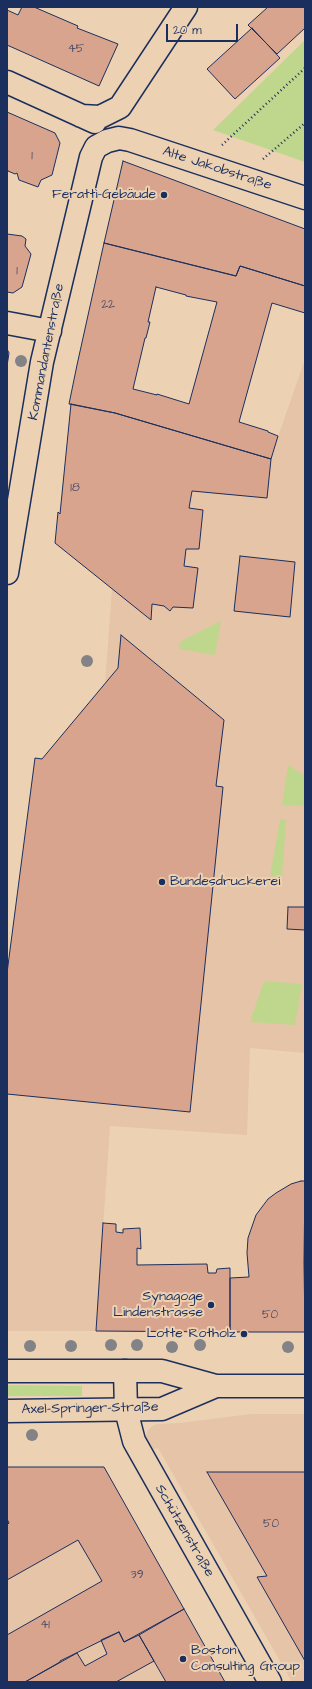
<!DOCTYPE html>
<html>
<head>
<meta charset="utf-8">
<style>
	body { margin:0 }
	#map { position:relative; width:312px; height:1689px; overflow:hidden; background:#ecd2b3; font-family:"Architects Daughter",sans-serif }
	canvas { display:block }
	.frame { position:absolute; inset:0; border:8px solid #1b2f5e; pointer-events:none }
	.scale { position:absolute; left:166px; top:24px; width:72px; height:18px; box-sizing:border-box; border:2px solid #1b2f5e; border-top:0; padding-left:5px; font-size:12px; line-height:14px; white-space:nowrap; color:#1b2f5e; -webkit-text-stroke:3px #ecd2b3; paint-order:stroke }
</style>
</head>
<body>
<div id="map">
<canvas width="312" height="1689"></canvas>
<div class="frame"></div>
<div class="scale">20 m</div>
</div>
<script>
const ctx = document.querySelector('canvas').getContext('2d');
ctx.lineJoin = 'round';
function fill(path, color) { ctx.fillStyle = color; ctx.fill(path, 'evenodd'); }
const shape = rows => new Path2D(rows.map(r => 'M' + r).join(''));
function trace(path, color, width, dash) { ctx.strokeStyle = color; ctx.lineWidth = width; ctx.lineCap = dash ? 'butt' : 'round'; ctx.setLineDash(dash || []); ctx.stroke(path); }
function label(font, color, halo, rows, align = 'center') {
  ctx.font = font + ' "Architects Daughter",sans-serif'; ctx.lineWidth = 4; ctx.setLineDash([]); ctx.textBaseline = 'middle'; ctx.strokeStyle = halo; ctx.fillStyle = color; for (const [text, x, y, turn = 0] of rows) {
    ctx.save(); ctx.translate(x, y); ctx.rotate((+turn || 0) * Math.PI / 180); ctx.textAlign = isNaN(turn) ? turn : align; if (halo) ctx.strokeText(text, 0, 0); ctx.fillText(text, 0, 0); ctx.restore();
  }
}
const built = shape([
	[305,359,305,1053,250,1048,247,1135,110,1126,96,1331,7,1331,7,973,31,790,32,790,35,758,42,759,105,683,112,589,55,543,58,512,60,513,71,404,272,454],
	[251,1414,305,1414,305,1682,292,1682,158,1448,152,1450,147,1441,145,1435,146,1436,148,1430,154,1425,158,1424,179,1423],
	[7,1467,104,1467,225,1682,7,1682]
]);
const green = shape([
	[305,40,305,162,213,130],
	[221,621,215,655,180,649,179,645,183,640],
	[288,765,305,776,305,806,282,805],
	[280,819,286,820,282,877,270,876],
	[264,981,302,984,295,1025,250,1022],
	[7,1385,82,1386,82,1396,7,1396]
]);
const building = shape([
	[22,7,34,7,78,26,77,28,118,44,99,86,7,45,7,10,18,15,22,7],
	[268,7,305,7,305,28,277,54,248,25,268,7],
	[252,28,280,58,235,99,207,69,252,28],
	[7,112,55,133,60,143,52,175,41,180,38,187,19,180,17,173,15,174,8,171,7,169,7,112],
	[123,161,305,229,305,286,240,266,236,276,104,243,123,161],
	[7,234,22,236,26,239,25,246,31,254,22,287,13,293,7,292,7,234],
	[104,243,236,276,240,266,305,286,305,313,272,303,239,422,268,431,268,432,278,436,271,459,115,413,69,404,77,365,104,243],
	[156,287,186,295,186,296,217,302,189,404,157,394,157,395,133,389,145,338,146,338,150,322,148,322,156,287],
	[7,349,9,353,7,366,7,349],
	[71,404,115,413,271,459,267,498,192,491,189,508,203,510,199,549,186,549,184,566,198,568,193,608,173,607,170,611,164,606,152,604,151,620,55,543,58,512,60,514,71,404],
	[240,556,295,562,290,617,234,611,240,556],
	[121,635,224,720,216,786,223,787,190,1112,7,1094,7,973,35,758,42,759,118,668,121,635],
	[288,907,305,907,305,930,287,929,288,907],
	[301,1181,305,1181,304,1262,305,1332,230,1332,230,1278,249,1277,247,1253,248,1238,256,1215,268,1199,276,1193,291,1184,301,1181],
	[103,1223,116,1224,116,1232,123,1233,123,1229,140,1228,141,1249,137,1248,137,1265,207,1264,208,1273,216,1273,217,1269,230,1268,230,1332,96,1331,103,1223],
	[7,1467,104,1467,184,1609,124,1642,119,1632,60,1661,60,1662,25,1682,7,1682,7,1635,102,1581,78,1540,7,1580,7,1525,9,1523,7,1519,7,1467],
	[207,1472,305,1472,305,1661,257,1577,267,1576,207,1472],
	[184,1609,225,1682,166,1682,139,1635,184,1609],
	[119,1632,124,1642,139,1635,154,1661,116,1682,25,1682,77,1653,85,1666,107,1654,101,1640,119,1632]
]);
const path = shape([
	[222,145,305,68],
	[263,159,305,123]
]);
const minor = shape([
	[7,82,95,122],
	[81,116,100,117,120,107,186,7],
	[7,323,50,331],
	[7,573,42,362,91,157,96,147,107,141,119,138,130,140,305,198],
	[125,1371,126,1410,134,1441,270,1682]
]);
const major = shape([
	[7,1371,162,1371,216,1386,305,1386],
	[7,1411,162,1409,216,1386]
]);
const trees = [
	[21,361],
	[87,661],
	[111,1345],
	[137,1345],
	[200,1345],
	[30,1346],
	[71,1346],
	[172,1347],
	[288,1347],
	[32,1435]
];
const markers = [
	[164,195,4,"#1b2f5e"],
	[162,882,4,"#1b2f5e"],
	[211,1305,4,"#1b2f5e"],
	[244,1334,4,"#1b2f5e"],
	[183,1659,4,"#1b2f5e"]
];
const numberNames = [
	["45",76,49],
	["1",32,156],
	["1",17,271],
	["22",108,305],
	["18",75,488],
	["50",270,1315],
	["50",271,1524],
	["39",137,1575],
	["41",45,1625]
];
const streetNames = [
	["Alte Jakobstraße",217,169,18],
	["Kommandantenstraße",47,352,-79],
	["Axel-Springer-Straße",90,1409,-1],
	["Schützenstraße",184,1531,60]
];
const poiNames = [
	["Feratti-Gebäude",156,195],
	["Bundesdruckerei",170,882,"left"],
	["Synagoge",203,1297],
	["Lindenstrasse",203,1313],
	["Lotte Rotholz",236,1334],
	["Boston",191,1651,"left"],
	["Consulting Group",191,1667,"left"]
];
fill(built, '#e6c4a8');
fill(green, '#bfd78d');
fill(building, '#d9a48e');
trace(building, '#1b2f5e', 1);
trace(minor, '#1b2f5e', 25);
trace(major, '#1b2f5e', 25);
trace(path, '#1b2f5e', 2.5, [1, 3]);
trace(minor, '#ecd2b3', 22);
trace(major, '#ecd2b3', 22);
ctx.fillStyle = '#828287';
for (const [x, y] of trees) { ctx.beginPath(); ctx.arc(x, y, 6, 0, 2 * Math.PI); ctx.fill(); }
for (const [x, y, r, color] of markers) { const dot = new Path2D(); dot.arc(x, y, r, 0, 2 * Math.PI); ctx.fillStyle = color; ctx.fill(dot); trace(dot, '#ecd2b3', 1.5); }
label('12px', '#4a4c6a', null, numberNames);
label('14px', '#1b2f5e', '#ecd2b3', streetNames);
label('14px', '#1b2f5e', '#ecd2b3', poiNames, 'right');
</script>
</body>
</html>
